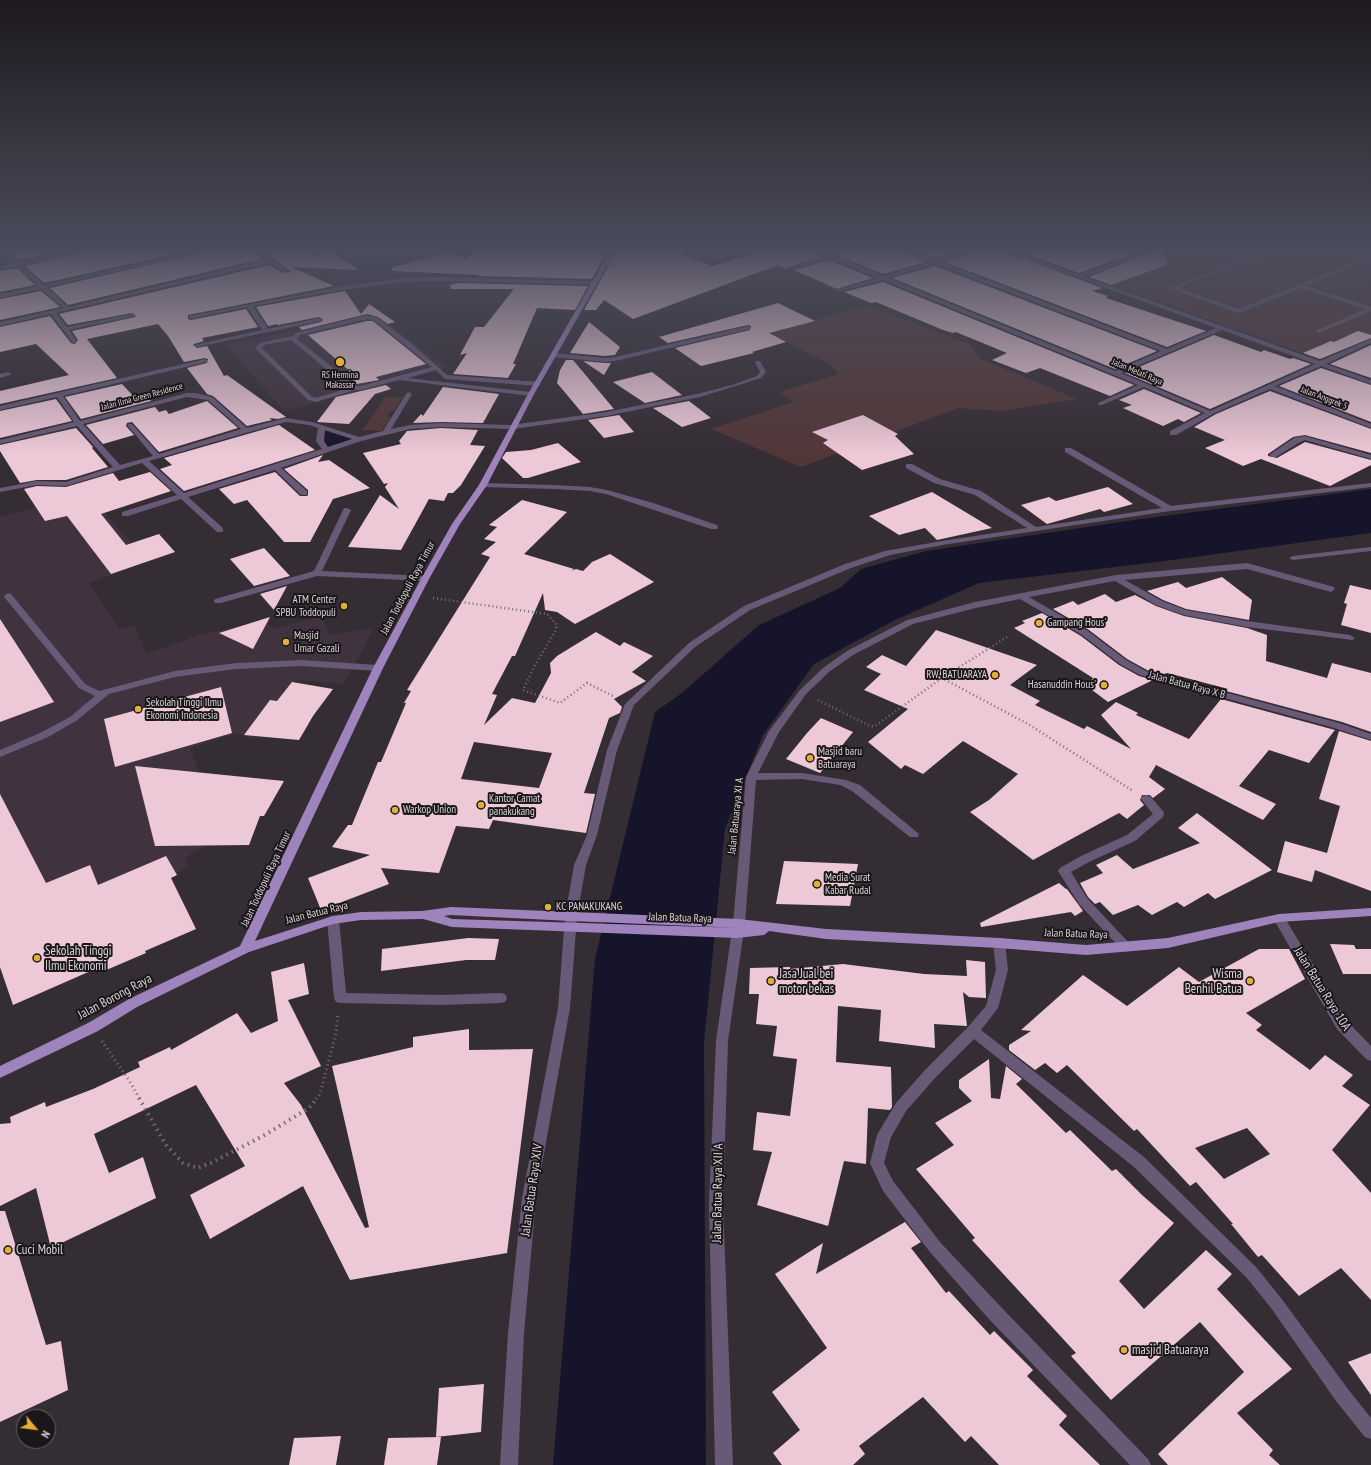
<!DOCTYPE html>
<html>
<head>
<meta charset="utf-8">
<style>
	body { margin:0 }
	#map { position:relative; width:1371px; height:1465px; overflow:hidden; background:#352d34; font-family:"PT Sans Narrow",sans-serif }
	canvas { display:block }
	.north { position:absolute; left:16px; top:1409px; width:40px; height:40px; box-sizing:border-box; background:#1a1619; border:1px solid #666265; border-radius:50%; rotate:119deg; font-size:11px; font-weight:700; line-height:16px; text-align:center; color:#d9d4d8 }
	.north::after { content:''; display:block; margin:auto; width:14px; height:18px; background:#e1af34; clip-path:polygon(50% 0,100% 100%,50% 72%,0 100%) }
</style>
</head>
<body>
<div id="map">
<canvas width="1371" height="1465"></canvas>
<div class="north">N</div>
</div>
<script>
const ctx = document.querySelector('canvas').getContext('2d');
ctx.lineJoin = 'round';
function fill(path, color) { ctx.fillStyle = color; ctx.fill(path, 'evenodd'); }
const shape = rows => new Path2D(rows.map(r => 'M' + r).join(''));
function trace(path, color, width, dash) { ctx.strokeStyle = color; ctx.lineWidth = width; ctx.lineCap = dash ? 'butt' : 'round'; ctx.setLineDash(dash || []); ctx.stroke(path); }
function label(font, color, halo, rows, align = 'center') {
  ctx.font = font + ' "PT Sans Narrow",sans-serif'; ctx.lineWidth = 4; ctx.setLineDash([]); ctx.textBaseline = 'middle'; ctx.strokeStyle = halo; ctx.fillStyle = color; for (const [text, x, y, turn = 0] of rows) {
    ctx.save(); ctx.translate(x, y); ctx.rotate((+turn || 0) * Math.PI / 180); ctx.textAlign = isNaN(turn) ? turn : align; if (halo) ctx.strokeText(text, 0, 0); ctx.fillText(text, 0, 0); ctx.restore();
  }
}
const built = shape([
	[376,315,447,367,285,411,224,345],
	[86,493,149,561,89,583,120,629,135,625,146,654,199,635,266,621,272,629,322,616,330,635,374,628,344,684,296,680,255,739,237,733,190,748,220,837,186,857,188,868,0,947,0,517]
]);
const green = shape([
	[1174,249,1371,249,1371,336,1320,359,1091,278],
	[868,306,969,344,981,359,1077,399,1002,411,958,408,801,467,711,429,793,402,779,392,839,374,828,363,766,332],
	[386,397,403,397,394,411,390,411,387,417,391,417,381,431,362,430,381,404,385,404,381,403]
]);
const water = shape([
	[325,431,353,439,328,447,323,441],
	[1371,489,1371,533,1157,562,979,583,895,620,814,664,763,735,725,829,704,1043,706,1465,553,1465,595,959,655,712,682,693,759,625,840,588,861,569,926,551,1141,519]
]);
const building = shape([
	[8,249,73,249,19,260],
	[92,249,198,249,44,283,25,266],
	[216,249,252,249,262,259,68,305,50,288],
	[261,249,304,249,314,257,320,255,314,249,328,249,359,270,291,267,334,286,188,315,188,319,191,320,246,309,258,327,202,338,204,341,194,344,193,345,197,348,207,346,224,376,227,375,286,417,278,419,269,418,272,420,247,426,213,396,207,394,187,368,207,363,208,359,205,358,184,362,168,336,158,324,87,339,117,378,0,404,0,391,69,375,36,344,0,352,0,327,50,316,71,343,75,344,78,340,72,331,135,317,136,316,132,313,68,325,59,314,269,265,283,273,290,272,290,270,270,257],
	[476,249,598,249,607,252,592,279,477,276,480,275,392,271,391,268,449,251,467,259],
	[618,249,687,249,684,255,712,266,752,254,746,251,750,249,809,249,821,256,789,267,787,269,778,265,633,319,604,300,596,310,584,310],
	[822,249,898,249,926,262,883,274],
	[911,249,967,249,936,258],
	[982,249,998,249,1102,288,1092,291,1108,296,1106,298,1206,331,1167,347,945,262],
	[1012,249,1146,249,1079,273],
	[1159,249,1164,249,1167,265,1111,285,1089,277],
	[829,260,873,278,837,289,794,270],
	[935,266,1157,351,1115,369,892,278],
	[17,268,35,285,0,292,0,271],
	[883,282,1134,385,1110,396,1040,368,1026,373,992,360,1007,353,956,332,953,333,943,330,876,302,871,303,844,292],
	[458,283,588,286,575,310,537,308,513,364,516,364,508,378,453,374,467,353,460,355,475,327,484,327,514,289,451,289,450,285],
	[41,291,60,307,0,320,0,299],
	[345,291,361,314,369,304,395,322,388,324,378,317,367,314,302,330,299,327,321,322,323,320,319,317,278,325,277,324,268,326,256,307],
	[778,303,815,321,769,333,786,342,752,352,754,353,701,366,675,348,750,330,751,326,748,325,668,343,659,337],
	[367,321,373,321,426,364,376,377,379,380,357,384,352,381,359,379,308,335],
	[589,322,620,347,615,355,605,356,570,353],
	[1358,331,1371,335,1371,338,1320,359,1303,353,1331,341,1334,342],
	[1214,335,1261,352,1264,350,1290,359,1293,358,1311,364,1210,409,1125,373],
	[1371,345,1371,378,1330,364],
	[566,360,573,360,614,409,583,414,557,383,560,370],
	[583,361,605,363,611,363,604,375],
	[1321,368,1371,385,1371,422,1279,386],
	[652,372,682,395,645,403,613,382],
	[122,384,137,400,148,397,151,401,81,419,65,397],
	[386,385,391,389,375,394,349,424,317,422,336,397],
	[443,387,499,394,483,423,441,422,413,423,421,414,423,416],
	[1144,389,1201,413,1184,422,1178,419,1163,426,1123,408,1132,405,1119,400],
	[1270,391,1371,429,1371,453,1305,435,1293,437,1268,454,1268,456,1277,458,1305,442,1371,460,1371,465,1330,486,1261,459,1243,466,1205,448,1225,440,1194,427,1216,414],
	[56,399,72,421,0,438,0,411],
	[207,401,238,428,159,452,132,422,127,423,126,426,134,435,103,444,86,425,155,407,159,412,166,410,169,414],
	[689,401,711,418,682,427,653,408],
	[619,415,634,432,604,438,588,420],
	[863,415,898,434,895,436,914,454,862,470,823,443,828,440,812,432],
	[279,425,315,450,184,491,160,469,172,465,164,458],
	[76,428,93,447,92,448,108,467,66,480,37,480,20,483,0,451,0,445],
	[441,428,478,430,470,445,485,446,461,485,453,493,448,493,444,501,429,499,401,550,348,547,380,495,399,509,385,487,388,483,384,484,363,453,401,444,399,441,407,431],
	[558,443,581,462,528,478,523,478,502,458,506,452,531,450],
	[323,455,318,462,329,460,370,488,333,499,310,542,284,542,247,500,234,504,219,489,275,472,300,496,307,496,308,495,308,490,284,469],
	[150,472,171,491,101,514,126,545,159,534,175,552,111,574,67,516,45,521,24,489,37,486,66,487,113,473,119,481],
	[1108,487,1133,504,1104,512,1100,509,1047,524,1021,505,1049,497,1056,501],
	[932,492,992,528,937,540,925,528,899,535,869,516],
	[522,500,567,512,524,554,574,569,571,571,576,569,583,571,592,562,610,554,654,582,575,624,557,612,545,610,543,593,515,656,512,656,492,694,497,695,484,725,512,698,535,703,551,673,550,663,557,656,596,632,620,646,624,642,653,656,632,672,646,681,614,699,622,707,620,713,609,718,584,793,595,794,586,833,493,820,489,829,456,826,439,873,381,868,389,884,321,910,308,878,370,855,332,847,348,825,352,825,378,762,381,762,406,703,404,703,411,691,407,690,490,557,481,554,496,542,484,539,497,527,489,525],
	[474,742,552,753,539,788,461,779],
	[264,548,290,576,254,586,230,559],
	[1222,577,1252,600,1249,620,1186,609,1163,600,1147,591,1178,582,1186,588],
	[1350,585,1371,590,1371,633,1341,625,1347,604,1344,603],
	[287,586,274,610,260,594],
	[1105,594,1116,602,1135,595,1156,606,1184,616,1247,628,1267,635,1266,661,1327,678,1332,663,1371,673,1371,732,1342,722,1226,691,1228,689,1179,676,1167,673,1164,674,1147,670,1127,659,1089,630,1053,609,1073,601,1078,605],
	[1042,613,1081,636,1119,665,1139,676,1153,680,1108,702,1088,687,1093,678,1014,628,1025,623,1022,621],
	[270,617,253,649,219,633],
	[0,619,54,702,0,722],
	[936,630,1037,665,1010,685,1040,701,1035,705,1084,729,1087,726,1131,749,1101,715,1116,702,1138,713,1136,715,1189,739,1221,699,1335,730,1309,763,1269,750,1239,786,1276,804,1263,820,1156,765,1149,777,1165,789,1153,798,1150,795,1142,795,1140,800,1144,805,1127,819,1119,813,1033,860,970,812,989,800,1018,774,963,741,923,774,905,765,901,769,868,742,908,709,864,690,881,674,866,667,882,655,906,666],
	[292,682,333,689,313,716,299,740,244,735,270,700,277,701],
	[221,687,232,733,115,767,104,719],
	[821,718,853,732,820,773,786,759,807,733],
	[1339,731,1371,741,1371,891,1315,870,1312,882,1277,872,1285,841,1327,853,1340,806,1319,799],
	[135,766,284,781,264,816,260,816,249,845,155,846],
	[0,794,46,883,90,865,98,885,166,856,177,875,171,878,196,929,145,951,146,953,104,971,102,966,13,1005,0,967],
	[1197,813,1272,870,1215,899,1208,893,1184,907,1177,902,1152,915,1138,905,1113,915,1100,902,1095,904,1088,897,1080,883,1103,873,1096,865,1117,855,1133,869,1200,843,1178,828],
	[784,861,858,864,850,906,776,904],
	[1059,883,1066,889,1067,889,1083,911,1075,916,1071,912,981,927,980,923],
	[468,938,499,939,495,960,466,960,381,971,382,949],
	[1330,944,1354,945,1356,949,1371,949,1371,974,1343,974],
	[1259,949,1289,949,1305,979,1246,1013,1262,1025,1256,1030,1310,1070,1325,1055,1353,1075,1342,1086,1370,1105,1332,1150,1371,1193,1371,1300,1341,1268,1299,1296,1262,1255,1258,1257,1231,1224,1233,1224,1196,1182,1190,1186,1137,1129,1134,1131,1067,1065,1057,1073,1045,1063,1035,1070,1009,1050,1009,1045,1031,1031,1021,1030,1083,975,1127,1006,1179,967,1199,982],
	[1247,1128,1270,1154,1224,1179,1195,1148],
	[966,960,985,962,986,998,969,997,963,992,967,1026,934,1024,935,1048,879,1041,881,1010,838,1006,836,1062,891,1067,892,1107,890,1110,868,1108,866,1164,844,1161,828,1226,757,1205,772,1152,753,1150,757,1112,790,1116,797,1059,773,1056,777,1026,756,1024,759,994,749,994,750,968,790,967,790,969,843,964,924,974,967,976],
	[304,963,309,994,288,1000,321,1066,284,1083,301,1105,365,1228,369,1227,332,1066,413,1047,413,1037,469,1029,469,1050,533,1049,507,1253,350,1280,303,1186,210,1239,190,1195,245,1166,196,1085,94,1134,109,1173,143,1157,156,1198,51,1248,36,1188,0,1206,0,1124,11,1123,10,1117,45,1102,46,1107,93,1089,140,1067,138,1062,170,1047,171,1050,237,1013,251,1033,278,1021,271,972],
	[989,1059,991,1098,1000,1099,1006,1066,1022,1079,1016,1084,1066,1133,1070,1130,1112,1171,1116,1169,1142,1195,1174,1223,1119,1281,1144,1309,1206,1250,1232,1274,1217,1289,1292,1369,1237,1413,1273,1450,1269,1455,1280,1465,1168,1465,1158,1454,1244,1372,1200,1322,1111,1400,1071,1356,1076,1353,972,1240,975,1238,916,1169,954,1145,935,1123,972,1101,959,1088,959,1080],
	[0,1211,5,1211,46,1345,61,1341,68,1390,0,1422],
	[905,1222,921,1242,911,1248,946,1293,949,1291,990,1335,994,1331,1033,1370,1027,1376,1067,1416,1059,1425,1100,1465,999,1465,971,1436,965,1442,923,1397,859,1446,865,1454,853,1465,782,1465,773,1453,800,1430,772,1392,827,1348,775,1274,823,1243,816,1274],
	[1371,1353,1371,1395,1348,1362],
	[484,1384,481,1432,436,1437,439,1388],
	[341,1436,336,1465,289,1465,294,1438],
	[441,1437,437,1465,384,1465,388,1438]
]);
const pathFar2 = shape([
	[433,598,547,614,557,625,555,632,535,665,523,690,560,703,587,683,615,697],
	[1007,637,942,678,1028,724,1133,791],
	[818,700,870,726,875,726,942,678]
]);
const pathFar1 = shape([
	[102,1041,128,1079,140,1099],
	[316,1099,320,1094,336,1033,338,1014]
]);
const path = shape([
	[139,1098,166,1145,183,1163,197,1168,211,1163,263,1136,309,1108,317,1098]
]);
const minor = shape([
	[0,249,4,249,19,262,80,249,91,249,22,265,44,285,205,249,215,249,47,287,68,307,265,260,253,249,259,249,269,258,289,271,284,272,269,263,56,313,67,327,132,314,135,316,69,330,77,341,74,343,72,342,51,314,0,326,0,322,63,308,41,289,0,298,0,294,38,286,17,266,0,270,0,266,14,263,0,251,0,249],
	[305,249,311,249,319,255,314,256,305,249],
	[599,249,616,249,617,250,614,252,599,249],
	[740,249,749,249,711,261,706,260,740,249],
	[810,249,818,249,883,276,930,262,899,249,907,249,936,260,972,249,981,249,941,262,1167,349,1216,328,999,249,1007,249,1079,275,1150,249,1158,249,1085,277,1320,361,1371,339,1371,343,1326,364,1371,380,1371,384,1321,366,1275,386,1371,424,1371,428,1270,389,1215,413,1176,435,1170,435,1170,431,1205,413,1144,387,1102,405,1098,405,1098,403,1138,385,883,280,837,292,837,290,878,278,829,258,789,270,789,268,825,256,810,249],
	[935,264,1161,351,1115,371,888,278,935,264],
	[1222,330,1315,364,1210,411,1121,373,1222,330],
	[1270,249,1278,249,1177,288,1239,309,1371,255,1371,259,1306,286,1371,307,1371,311,1319,333,1316,331,1317,330,1366,309,1301,288,1239,313,1169,288,1270,249],
	[440,277,594,281,597,283,594,285,440,281,403,282,343,290,253,306,268,329,319,318,322,320,321,321,197,347,194,345,262,330,247,307,191,319,189,318,189,316,343,286,403,278,440,277],
	[367,315,378,318,412,344,447,375,538,382,541,384,538,386,445,379,436,370,408,378,531,392,534,394,531,396,399,380,361,390,355,390,316,402,308,400,255,348,260,343,293,336,296,333,367,315],
	[367,319,374,320,432,367,361,386,356,386,297,339,300,335,367,319],
	[290,340,291,340,349,388,316,398,312,397,262,348,264,345,290,340],
	[748,326,750,327,750,329,615,361,605,362,554,357,551,355,554,353,605,358,615,357,748,326],
	[205,359,207,360,207,362,63,396,80,421,187,393,196,393,212,397,247,428,286,418,312,422,359,437,383,431,406,394,409,392,412,394,391,429,410,425,441,423,511,425,606,412,697,394,732,385,757,376,760,372,755,362,756,361,760,361,766,372,761,378,700,397,606,416,513,429,441,427,410,429,361,441,281,468,307,491,307,495,301,495,275,470,188,497,223,528,223,532,217,532,181,499,128,516,122,516,122,512,177,495,142,463,66,486,37,485,0,492,0,488,37,481,66,482,113,467,77,426,0,444,0,440,74,422,57,397,0,410,0,406,205,359],
	[187,397,208,400,241,429,159,454,132,424,128,424,128,426,153,456,120,465,83,424,187,397],
	[286,422,309,425,318,428,316,441,322,449,184,493,149,461,249,432,286,422],
	[325,430,352,439,328,447,324,441,325,430],
	[8,372,11,374,10,375,0,378,0,374,8,372],
	[1305,436,1371,455,1371,459,1305,440,1300,442,1276,457,1273,457,1269,455,1294,438,1305,436],
	[1065,448,1071,448,1171,506,1371,483,1371,487,1170,511,942,545,890,555,851,568,750,610,695,647,634,705,617,750,597,835,586,865,577,917,570,1008,536,1198,524,1333,518,1465,500,1465,508,1333,522,1198,558,1008,565,917,574,865,587,835,607,750,625,704,689,643,744,606,845,564,885,551,942,541,1027,528,975,495,934,483,906,468,906,464,912,464,940,479,981,491,1036,527,1162,508,1065,452,1065,448],
	[480,483,555,485,590,487,607,490,653,503,717,525,718,527,717,529,711,529,606,494,590,491,555,489,483,487,479,485,480,483],
	[344,508,347,508,351,510,322,571,425,576,429,579,428,581,317,576,221,603,215,603,214,601,215,599,314,571,344,508],
	[1371,547,1371,551,1293,560,1289,558,1293,556,1371,547],
	[1247,563,1334,587,1335,589,1331,592,1247,569,1125,580,1162,601,1186,610,1247,621,1350,635,1355,638,1353,640,1247,627,1184,615,1156,605,1115,581,1029,597,1088,631,1126,660,1146,671,1339,723,1371,734,1371,740,1331,727,1140,675,1120,664,1082,635,1020,599,976,608,913,624,853,655,829,672,806,694,779,732,758,773,802,773,846,780,860,785,919,834,918,837,910,837,852,791,840,785,802,779,756,780,745,923,728,1041,723,1205,733,1465,715,1465,709,1205,716,1041,733,923,746,777,769,731,800,690,823,668,847,651,907,620,975,602,1116,575,1247,563],
	[8,593,11,594,85,684,99,691,175,671,236,663,301,660,378,665,383,668,378,671,301,666,236,669,175,677,109,694,76,721,48,737,0,757,0,750,40,733,70,717,95,696,79,688,5,598,4,596,8,593],
	[1146,795,1150,796,1163,811,1164,814,1163,817,1135,841,1089,862,1071,872,1087,898,1130,944,1132,947,1130,950,1126,952,1122,950,1079,904,1058,871,1060,868,1081,856,1127,835,1153,814,1141,799,1142,796,1146,795],
	[1279,914,1283,915,1347,1021,1371,1046,1371,1061,1366,1059,1337,1029,1273,918,1275,915,1279,914],
	[333,916,337,917,339,920,346,993,442,995,501,993,505,994,507,998,505,1002,501,1003,442,1005,340,1003,336,1002,334,998,327,920,329,917,333,916],
	[999,938,1003,940,1005,943,1008,970,998,1008,981,1030,1144,1157,1256,1267,1281,1298,1348,1389,1371,1418,1371,1439,1365,1437,1336,1401,1271,1308,1246,1277,1134,1167,974,1039,935,1078,906,1111,891,1137,884,1163,893,1181,940,1242,1000,1306,1148,1459,1151,1465,1130,1465,988,1318,930,1252,883,1191,870,1163,877,1135,896,1103,925,1070,968,1027,986,1006,996,970,993,943,995,940,999,938]
]);
const major = shape([
	[611,249,617,249,534,394,487,485,460,524,429,579,383,668,255,941,333,916,361,912,422,911,451,907,739,919,826,929,999,938,1086,945,1168,938,1279,914,1371,908,1371,916,1279,922,1168,948,1086,955,999,948,826,939,769,931,764,935,737,938,452,927,423,919,361,920,333,924,249,952,137,1007,98,1031,0,1078,0,1066,88,1023,129,999,240,946,373,668,421,579,452,524,479,485,528,394,611,249],
	[451,915,571,921,742,928,581,923,452,919,444,916,451,915]
]);
const markers = [
	[340,362,5,"#e1af34"],
	[344,606,4,"#e1af34"],
	[1039,623,4,"#e1af34"],
	[286,642,4,"#e1af34"],
	[995,675,4,"#e1af34"],
	[1104,685,4,"#e1af34"],
	[138,709,4,"#e1af34"],
	[810,758,4,"#e1af34"],
	[481,805,4,"#e1af34"],
	[395,810,4,"#e1af34"],
	[817,884,4,"#e1af34"],
	[548,907,4,"#e1af34"],
	[37,958,4,"#e1af34"],
	[771,981,4,"#e1af34"],
	[1250,981,4,"#e1af34"],
	[8,1250,4,"#e1af34"],
	[1124,1350,4,"#e1af34"]
];
const farStreetnames = [
	["Jalan Melati Raya",1137,372,23],
	["Jalan Ilma Green Residence",142,397,-15],
	["Jalan Anggrek 5",1324,398,21]
];
const farPoinames = [
	["RS Hermina",340,375],
	["Makassar",340,385]
];
const streetNames = [
	["Jalan Toddopuli Raya Timur",408,588,-62],
	["Jalan Batua Raya X B",1187,685,15],
	["Jalan Batuaraya XI A",736,816,-84],
	["Jalan Toddopuli Raya Timur",266,879,-65],
	["Jalan Batua Raya",317,913,-14],
	["Jalan Batua Raya",680,918,2],
	["Jalan Batua Raya",1076,934,2]
];
const poiNames = [
	["ATM Center",336,600,"right"],
	["SPBU Toddopuli",336,613,"right"],
	["Gampang Hous'",1047,623],
	["Masjid",294,636],
	["Umar Gazali",294,649],
	["RW. BATUARAYA",987,675,"right"],
	["Hasanuddin Hous'",1096,685,"right"],
	["Sekolah Tinggi Ilmu",146,703],
	["Ekonomi Indonesia",146,716],
	["Masjid baru",818,752],
	["Batuaraya",818,765],
	["Kantor Camat",489,799],
	["panakukang",489,812],
	["Warkop Union",403,810],
	["Media Surat",825,878],
	["Kabar Rudal",825,891],
	["KC PANAKUKANG",556,907]
];
const nearPoinames = [
	["Sekolah Tinggi",45,951],
	["Ilmu Ekonomi",45,966],
	["Jasa Jual bei",779,974],
	["motor bekas",779,989],
	["Wisma",1242,974,"right"],
	["Benhil Batua",1242,989,"right"],
	["Cuci Mobil",16,1250],
	["masjid Batuaraya",1132,1350]
];
const nearStreetnames = [
	["Jalan Batua Raya 10A",1322,989,58],
	["Jalan Borong Raya",115,997,-28],
	["Jalan Batua Raya XIV",532,1190,-82],
	["Jalan Batua Raya XII A",718,1193,-89]
];
fill(built, '#40333f');
fill(green, '#523738');
fill(water, '#15142b');
fill(building, '#edc8d6');
trace(pathFar2, '#746d73', 2.5, [1, 3]);
trace(pathFar1, '#746d73', 3, [1, 3.5]);
trace(path, '#746d73', 4, [1.5, 4.5]);
fill(minor, '#685a77');
fill(major, '#9f83bd');
const sky = ctx.createLinearGradient(0, 0, 0, 454);
sky.addColorStop(0, '#1d191d');
sky.addColorStop(0.55, '#4b4c5c');
sky.addColorStop(1, '#4b4c5c00');
ctx.fillStyle = sky;
ctx.fillRect(0, 0, 1371, 454);
for (const [x, y, r, color] of markers) { const dot = new Path2D(); dot.arc(x, y, r, 0, 2 * Math.PI); ctx.fillStyle = color; ctx.fill(dot); trace(dot, '#1a1619', 1.5); }
label('9px', '#d9d4d8', '#1a1619', farStreetnames);
label('9px', '#d9d4d8', '#1a1619', farPoinames);
label('11px', '#d9d4d8', '#1a1619', streetNames);
label('11px', '#d9d4d8', '#1a1619', poiNames, 'left');
label('13px', '#d9d4d8', '#1a1619', nearPoinames, 'left');
label('13px', '#d9d4d8', '#1a1619', nearStreetnames);
</script>
</body>
</html>
